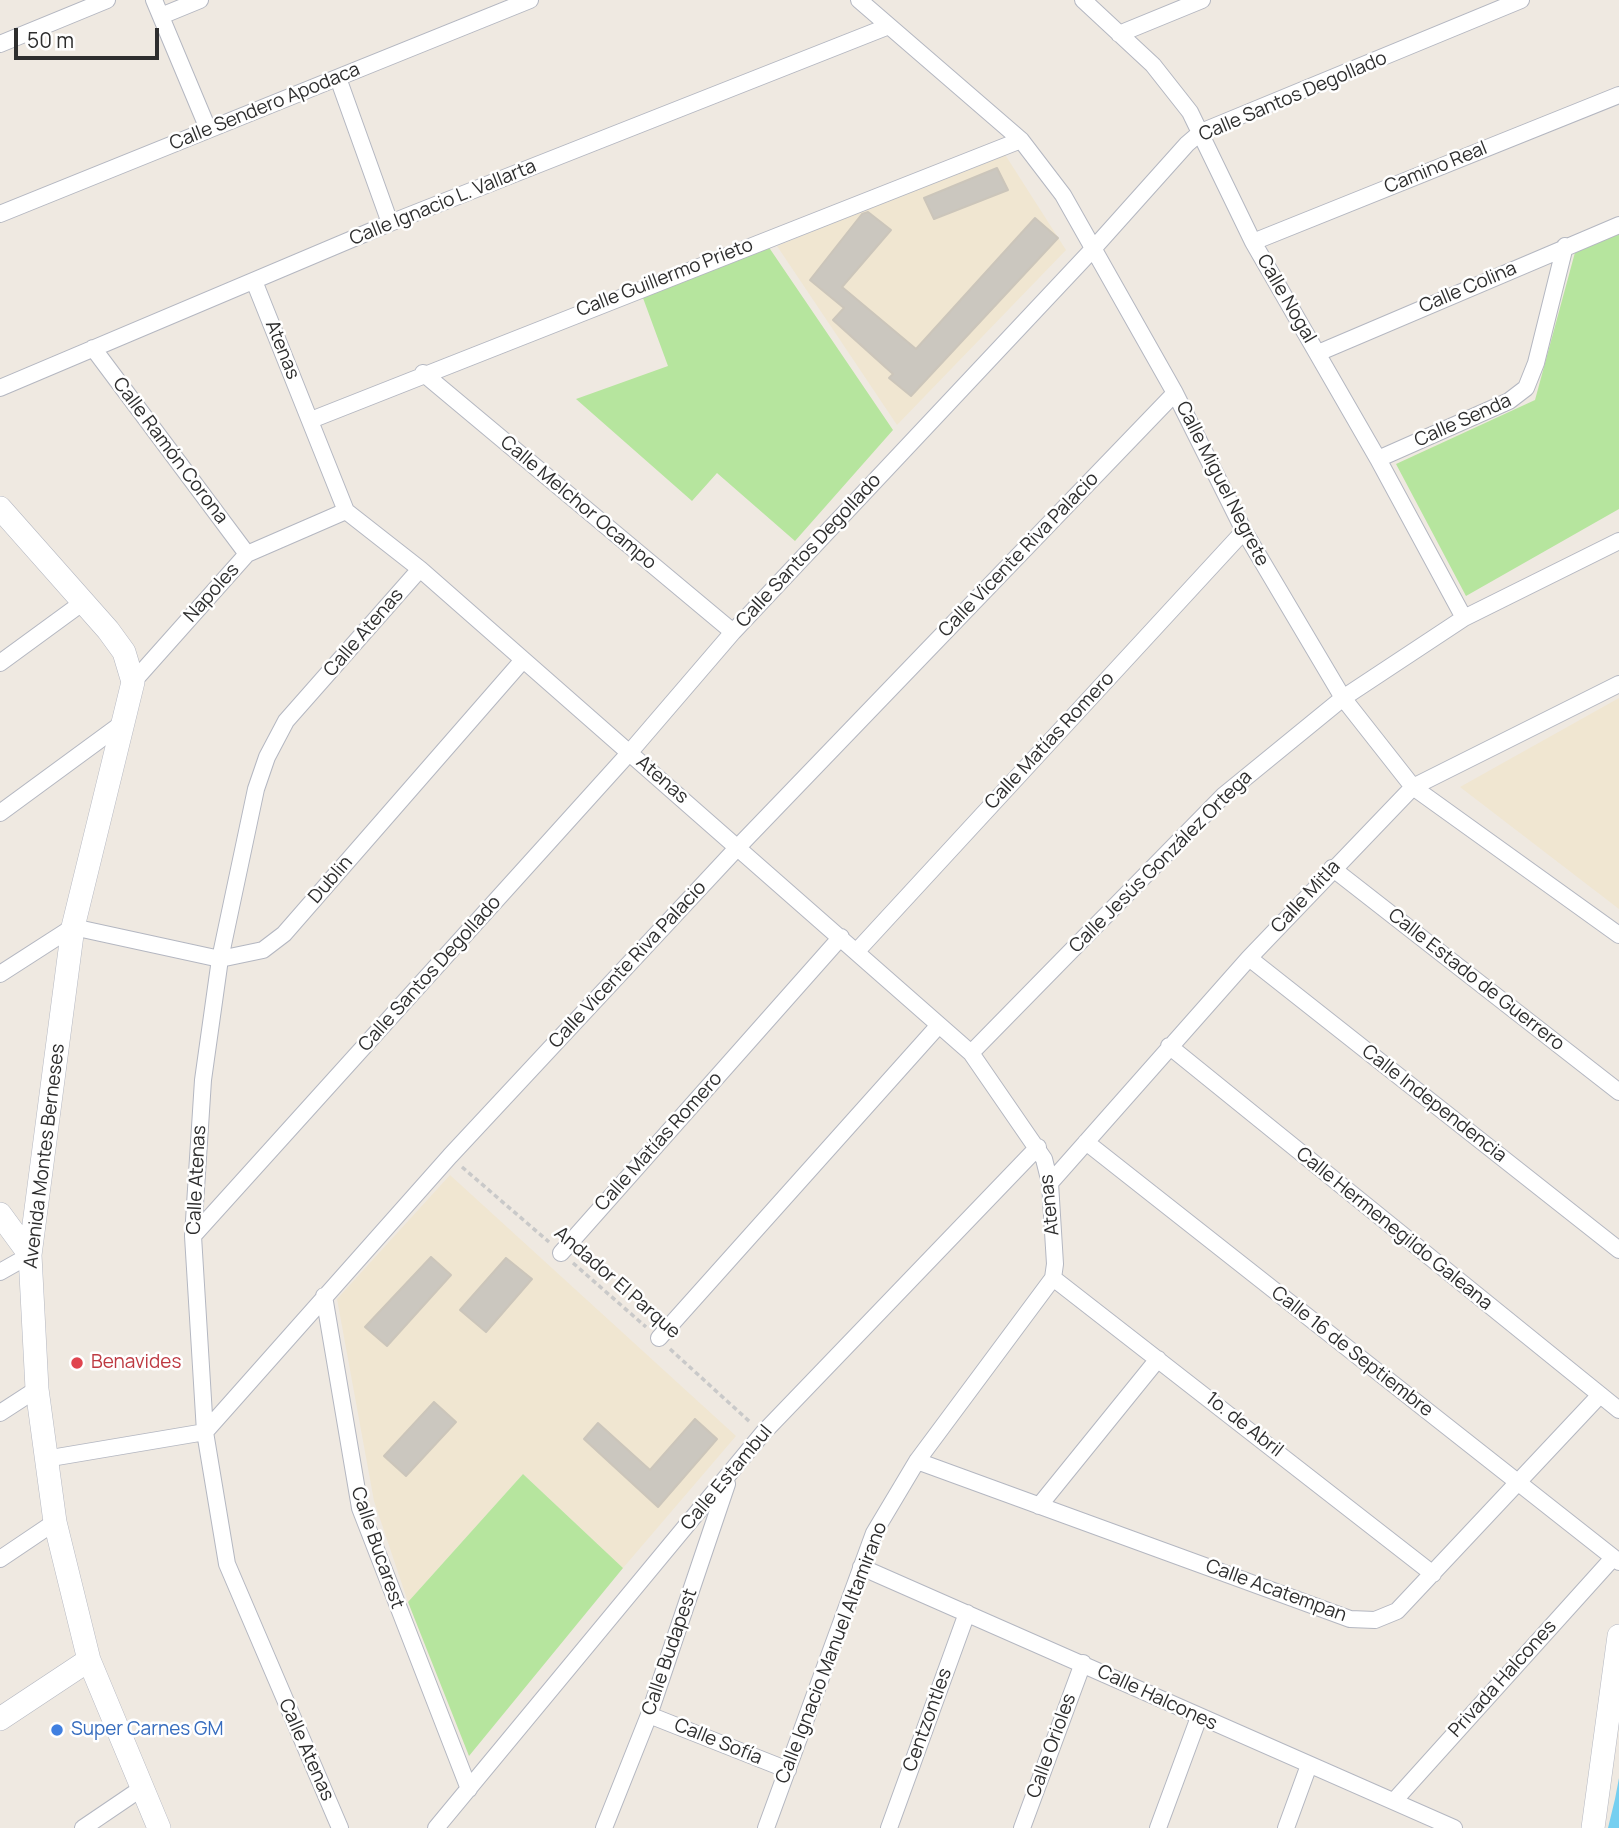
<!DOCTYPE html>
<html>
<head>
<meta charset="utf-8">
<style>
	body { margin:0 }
	#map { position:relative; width:1619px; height:1828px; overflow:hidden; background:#efe9e1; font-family:Manrope,sans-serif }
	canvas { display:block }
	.scale { position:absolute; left:14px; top:28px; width:145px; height:32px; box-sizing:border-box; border:4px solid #2e2e2e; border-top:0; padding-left:9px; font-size:21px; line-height:24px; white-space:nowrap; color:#2e2e2e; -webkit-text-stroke:5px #fff; paint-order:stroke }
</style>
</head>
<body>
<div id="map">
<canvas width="1619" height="1828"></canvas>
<div class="scale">50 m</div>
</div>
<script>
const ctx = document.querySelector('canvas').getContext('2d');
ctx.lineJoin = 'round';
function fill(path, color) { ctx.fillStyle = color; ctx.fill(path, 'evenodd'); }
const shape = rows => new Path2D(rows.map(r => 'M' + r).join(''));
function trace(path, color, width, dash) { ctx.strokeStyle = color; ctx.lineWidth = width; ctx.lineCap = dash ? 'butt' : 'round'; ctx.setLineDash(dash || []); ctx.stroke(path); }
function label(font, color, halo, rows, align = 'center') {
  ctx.font = font + ' Manrope,sans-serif'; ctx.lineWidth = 5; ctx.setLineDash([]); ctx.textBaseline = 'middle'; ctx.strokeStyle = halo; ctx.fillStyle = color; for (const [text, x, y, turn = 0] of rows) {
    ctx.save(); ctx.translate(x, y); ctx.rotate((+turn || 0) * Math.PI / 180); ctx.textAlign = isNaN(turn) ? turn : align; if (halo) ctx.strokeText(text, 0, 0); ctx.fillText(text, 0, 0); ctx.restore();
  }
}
const education = shape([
	[1004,153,1066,250,897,425,777,246],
	[1619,698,1619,909,1460,787],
	[450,1175,736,1436,623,1568,523,1474,408,1602,374,1501,337,1299]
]);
const green = shape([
	[1619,230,1619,509,1466,596,1396,464,1535,400,1577,245],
	[768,246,893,430,795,541,717,473,692,501,576,399,668,366,643,298],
	[523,1474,623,1568,469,1756,408,1602]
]);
const water = shape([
	[1619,1778,1619,1828,1608,1828,1615,1799]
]);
const building = shape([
	[997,168,1008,190,934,219,924,198,997,168],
	[868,212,891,230,842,287,916,349,1035,218,1058,238,911,396,889,378,893,374,833,320,844,308,810,280,862,214,868,212],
	[431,1257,451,1275,387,1346,365,1327,431,1257],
	[506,1258,532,1279,486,1332,460,1310,506,1258],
	[434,1402,456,1422,406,1476,384,1456,434,1402],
	[695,1419,717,1439,658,1507,584,1439,598,1423,650,1470,695,1419]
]);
const path = shape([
	[462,1167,549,1242],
	[573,1263,646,1327],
	[670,1349,750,1422]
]);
const street = shape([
	[154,0,208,129],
	[859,0,1021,140,1063,195,1175,393,1244,531,1343,698,1413,787,1619,935],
	[1083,0,1153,65,1190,112,1253,242,1378,459,1464,618],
	[161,16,200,0],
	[1119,34,1202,0],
	[0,44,107,0],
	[338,78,390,223],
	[0,214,530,0],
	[1253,242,1619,95],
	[254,281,346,511,420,569,971,1053,1044,1159,1050,1183,1055,1264,1053,1278,917,1461,874,1533,766,1828],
	[93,348,247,554],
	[1318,353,1619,225],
	[423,373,733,632],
	[0,388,390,223,889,26],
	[311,420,1021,140],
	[1378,459,1509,401,1526,388,1536,363,1565,246],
	[0,663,82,603],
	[133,682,247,554,346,511],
	[0,813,124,722],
	[1332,868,1619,1092],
	[857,951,1244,531],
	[1249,958,1619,1250],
	[0,974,73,927,220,959,263,950,284,934,523,660],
	[1169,1046,1619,1410],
	[971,1053,1223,796,1343,698,1464,618,1619,541],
	[1086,1142,1619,1562],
	[1050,1183,1249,958,1413,787,1619,684],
	[193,1236,630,752,733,632,1093,249,1187,144,1201,132,1521,0],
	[561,1253,841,937],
	[0,1272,30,1255],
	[1053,1278,1433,1574],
	[324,1296,360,1508,469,1789],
	[659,1338,939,1025],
	[0,1413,37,1389],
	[45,1459,205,1432,450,1156,738,847,1175,393],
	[917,1461,1350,1619,1375,1620,1397,1611,1599,1396],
	[1039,1506,1158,1359],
	[0,1559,55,1522],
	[861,1567,1454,1828],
	[649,1715,788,1770],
	[1394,1801,1613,1558],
	[83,1828,142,1788],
	[340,1828,227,1564,205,1432,193,1236,203,1080,220,959,256,789,267,757,286,721,420,569],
	[436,1828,763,1433,1038,1147],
	[604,1828,649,1715,727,1484],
	[889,1828,967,1613],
	[1022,1828,1083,1663],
	[1158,1828,1199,1717],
	[1286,1828,1309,1765]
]);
const secondary = shape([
	[0,508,108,630,124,652,133,682,73,927,30,1255,37,1389,55,1522,89,1660,159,1828],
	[0,1214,30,1255],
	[0,1719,89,1660],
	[1593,1828,1619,1636]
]);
const markers = [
	[77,1363,7,"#e0444e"],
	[57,1730,7,"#3f7fe0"]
];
const streetNames = [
	["Calle Santos Degollado",1293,97,-23],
	["Calle Sendero Apodaca",265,107,-22],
	["Camino Real",1436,168,-22],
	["Calle Ignacio L. Vallarta",443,203,-22],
	["Calle Guillermo Prieto",665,278,-21],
	["Calle Colina",1468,288,-23],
	["Calle Nogal",1286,299,60],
	["Atenas",282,350,68],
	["Calle Senda",1463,421,-24],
	["Calle Ramón Corona",170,451,53],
	["Calle Miguel Negrete",1222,484,63],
	["Calle Melchor Ocampo",578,503,40],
	["Calle Santos Degollado",809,551,-47],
	["Calle Vicente Riva Palacio",1019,555,-46],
	["Napoles",212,593,-48],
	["Calle Atenas",364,633,-49],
	["Calle Matías Romero",1050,741,-47],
	["Atenas",662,780,41],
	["Calle Jesús González Ortega",1161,862,-45],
	["Dublin",331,880,-49],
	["Calle Mitla",1306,897,-47],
	["Calle Vicente Riva Palacio",628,965,-47],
	["Calle Santos Degollado",430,974,-48],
	["Calle Estado de Guerrero",1476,980,38],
	["Calle Independencia",1434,1104,38],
	["Calle Matías Romero",659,1142,-48],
	["Avenida Montes Berneses",45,1156,-83],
	["Calle Atenas",197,1180,-87],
	["Atenas",1050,1205,-96],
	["Calle Hermenegildo Galeana",1394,1229,39],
	["Andador El Parque",617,1283,41],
	["Calle 16 de Septiembre",1352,1352,38],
	["1o. de Abril",1244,1425,38],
	["Calle Estambul",727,1478,-50],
	["Calle Bucarest",377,1548,71],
	["Calle Acatempan",1276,1591,20],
	["Calle Budapest",670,1652,-71],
	["Calle Ignacio Manuel Altamirano",832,1653,-69],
	["Privada Halcones",1503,1679,-48],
	["Calle Halcones",1157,1698,25],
	["Centzontles",928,1720,-70],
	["Calle Sofía",718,1742,22],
	["Calle Orioles",1052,1746,-70],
	["Calle Atenas",306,1750,66]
];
const healthNames = [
	["Benavides",91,1363]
];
const shopNames = [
	["Super Carnes GM",71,1730]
];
fill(education, '#f0e6d1');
fill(green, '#b6e59e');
fill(water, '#75cff0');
fill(building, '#cbc7bf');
trace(building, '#cbc5ba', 2);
trace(street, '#b4b7c1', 18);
trace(secondary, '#b4b7c1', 24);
trace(path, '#c9c9c9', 3.5, [5, 3.5]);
trace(street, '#fff', 16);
trace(secondary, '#fff', 23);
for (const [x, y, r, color] of markers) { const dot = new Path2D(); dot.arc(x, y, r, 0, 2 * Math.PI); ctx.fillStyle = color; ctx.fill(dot); trace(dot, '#fff', 2.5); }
label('19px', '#2e2e2e', '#fff', streetNames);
label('19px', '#be3a42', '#fff', healthNames, 'left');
label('19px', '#366cbe', '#fff', shopNames, 'left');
</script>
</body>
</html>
